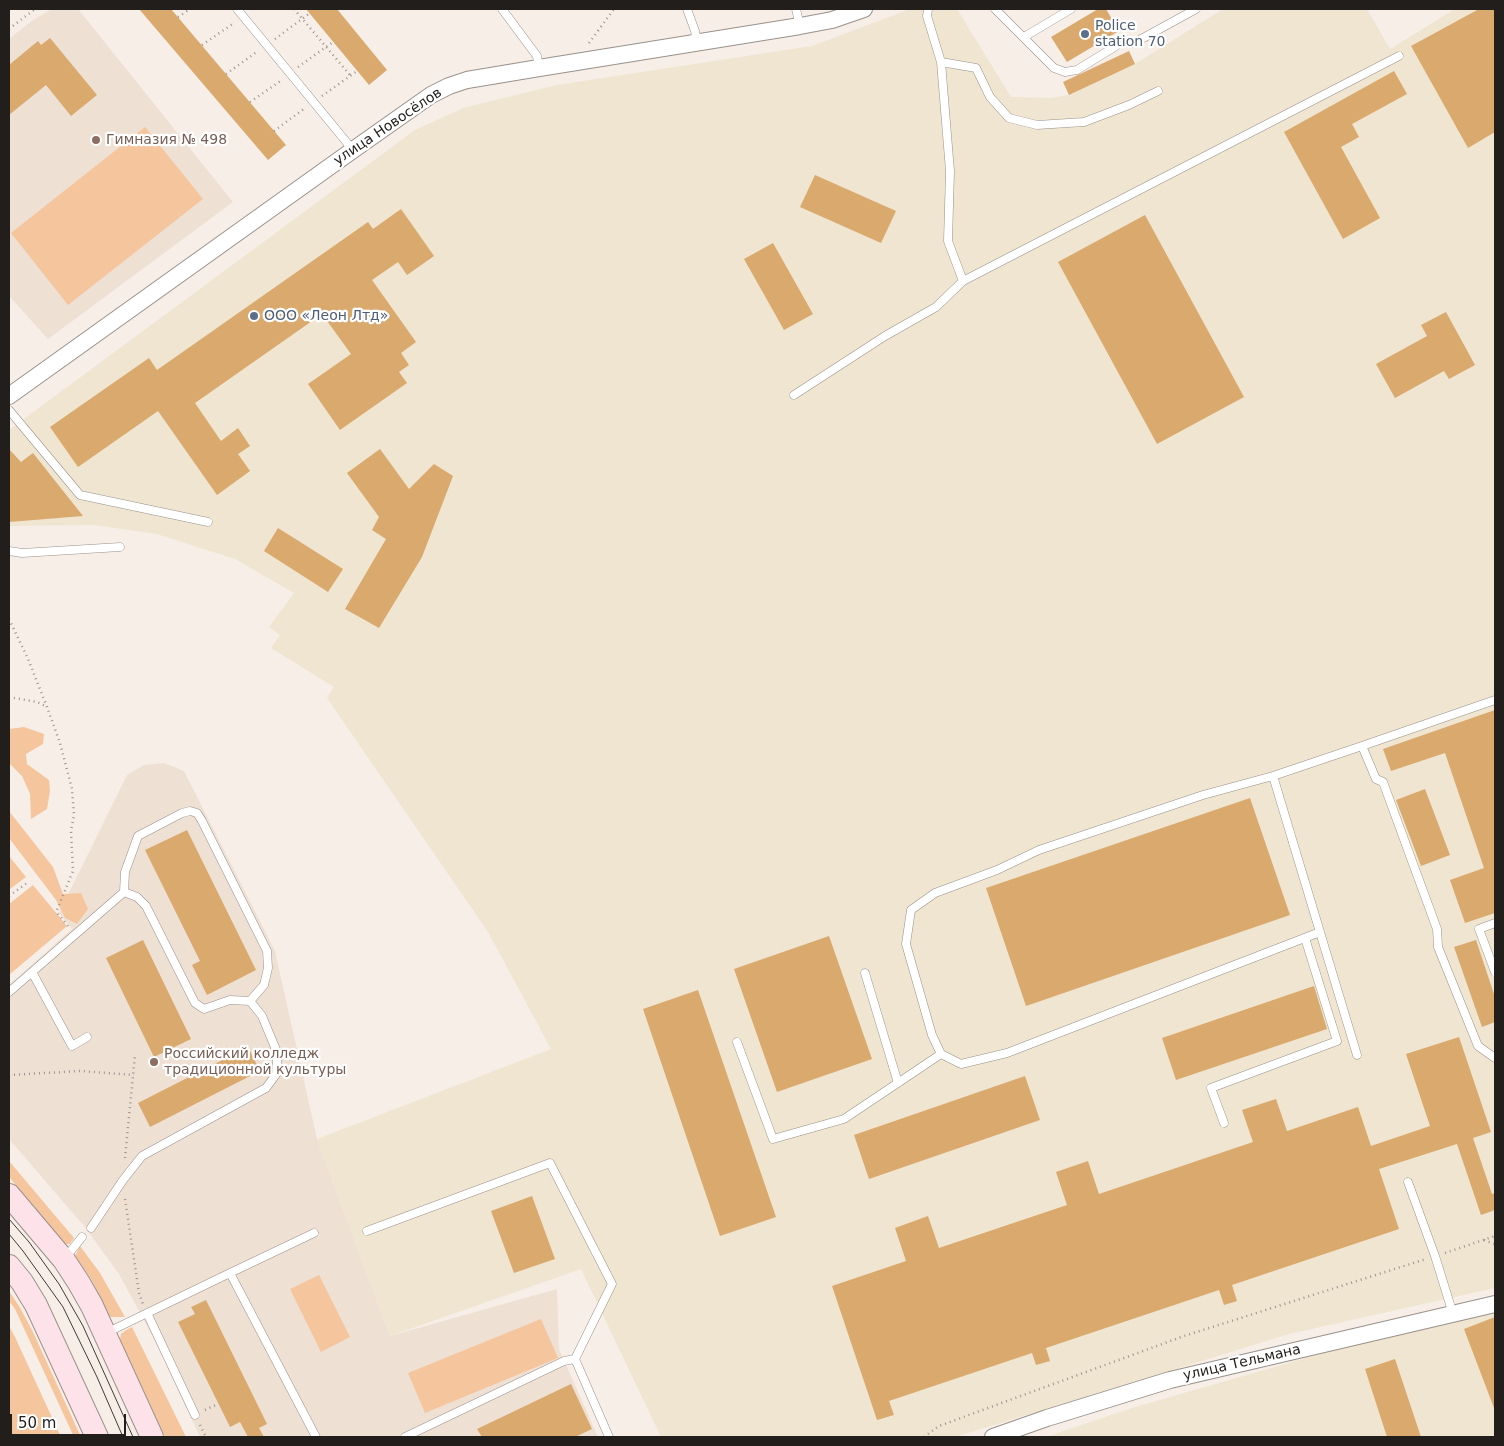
<!DOCTYPE html>
<html>
<head>
<meta charset="utf-8">
<style>
	body { margin:0 }
	#map { position:relative; width:1504px; height:1446px; overflow:hidden; background:#f7eee7; font-family:"DejaVu Sans",sans-serif }
	canvas { display:block }
	.frame { position:absolute; inset:0; border:10px solid #211e1b; pointer-events:none }
	.scale { position:absolute; left:10px; top:1414px; width:116px; height:22px; box-sizing:border-box; border:2px solid #211e1b; border-top:0; padding-left:6px; font-size:15px; line-height:18px; white-space:nowrap; color:#211e1b; -webkit-text-stroke:4px #fff; paint-order:stroke }
</style>
</head>
<body>
<div id="map">
<canvas width="1504" height="1446"></canvas>
<div class="frame"></div>
<div class="scale">50 m</div>
</div>
<script>
const ctx = document.querySelector('canvas').getContext('2d');
ctx.lineJoin = 'round';
function fill(path, color) { ctx.fillStyle = color; ctx.fill(path, 'evenodd'); }
const shape = rows => new Path2D(rows.map(r => 'M' + r).join(''));
function trace(path, color, width, dash) { ctx.strokeStyle = color; ctx.lineWidth = width; ctx.lineCap = dash ? 'butt' : 'round'; ctx.setLineDash(dash || []); ctx.stroke(path); }
function label(font, color, halo, rows, align = 'center') {
  ctx.font = font + ' "DejaVu Sans",sans-serif'; ctx.lineWidth = 4.5; ctx.setLineDash([]); ctx.textBaseline = 'middle'; ctx.strokeStyle = halo; ctx.fillStyle = color; for (const [text, x, y, turn = 0] of rows) {
    ctx.save(); ctx.translate(x, y); ctx.rotate((+turn || 0) * Math.PI / 180); ctx.textAlign = isNaN(turn) ? turn : align; if (halo) ctx.strokeText(text, 0, 0); ctx.fillText(text, 0, 0); ctx.restore();
  }
}
const built = shape([
	[52,9,78,9,233,202,48,339,9,296,9,39,33,20],
	[164,763,184,771,275,951,317,1139,390,1336,557,1289,559,1349,598,1437,200,1437,154,1339,119,1274,84,1226,9,1139,9,985,72,929,59,913,127,775,144,765]
]);
const industrial = shape([
	[910,9,957,9,1011,97,1051,98,1069,95,1135,64,1223,9,1367,9,1390,49,1455,9,1495,9,1495,1288,1289,1334,955,1437,661,1437,581,1269,390,1336,317,1139,551,1049,488,932,327,698,334,687,271,648,280,635,269,627,294,593,235,559,157,534,94,525,9,526,9,430,415,130,463,108,557,85,812,46],
	[1495,1312,1495,1437,1046,1437,1132,1408,1386,1335]
]);
const green = shape([
	[145,127,203,199,68,305,11,233],
	[24,727,44,734,43,744,26,754,27,764,49,780,50,791,47,809,31,819,30,794,22,776,9,763,9,729],
	[9,811,53,867,63,894,81,893,88,909,77,924,65,918,56,900,9,838],
	[9,856,26,877,10,889,9,888],
	[33,885,67,926,9,975,9,904],
	[9,1161,74,1238,70,1244,65,1244,9,1177],
	[80,1246,100,1273,125,1317,110,1317,91,1279,75,1256],
	[319,1275,350,1337,321,1352,290,1289],
	[9,1291,19,1306,32,1330,81,1437,74,1437,15,1309,9,1301],
	[541,1319,558,1358,425,1413,408,1373],
	[9,1326,15,1337,61,1437,9,1437],
	[132,1327,186,1437,165,1437,120,1339,121,1334,126,1330]
]);
const building = shape([
	[139,9,171,9,286,145,268,160],
	[306,9,337,9,387,70,369,85],
	[1098,9,1106,9,1119,31,1067,62,1051,37],
	[1479,9,1495,9,1495,132,1468,148,1411,46],
	[50,38,97,95,71,116,46,85,9,115,9,65,38,41,41,45],
	[1129,51,1135,64,1069,95,1063,82],
	[1394,71,1407,94,1352,124,1359,137,1341,147,1380,218,1343,239,1284,132],
	[815,175,896,211,881,243,800,207],
	[401,209,434,256,407,275,398,262,372,280,416,342,401,353,409,365,399,372,407,383,340,430,308,384,351,354,322,314,195,403,221,441,238,428,250,446,238,454,250,471,217,495,158,411,78,467,50,427,149,358,157,370,368,222,373,229],
	[1145,215,1244,397,1157,444,1058,262],
	[773,243,813,314,784,330,744,259],
	[1446,312,1475,365,1449,379,1444,371,1395,398,1376,364,1427,336,1421,325],
	[9,449,21,462,33,453,83,516,9,522],
	[380,449,409,489,434,464,453,476,422,557,379,628,345,609,386,539,372,530,379,517,347,473],
	[278,528,343,569,328,592,264,551],
	[1495,710,1495,913,1465,923,1450,880,1484,868,1445,753,1391,771,1383,749],
	[1425,789,1450,855,1421,866,1396,800],
	[1250,798,1290,915,1026,1006,986,888],
	[187,830,256,970,207,995,192,965,200,961,145,850],
	[829,936,872,1059,777,1092,734,969],
	[143,940,191,1039,154,1057,106,958],
	[1476,940,1495,997,1495,1022,1482,1027,1454,947],
	[1314,986,1327,1029,1176,1080,1162,1038],
	[698,990,776,1217,720,1236,643,1009],
	[1459,1037,1491,1132,1473,1138,1492,1194,1495,1193,1495,1210,1481,1215,1457,1144,1379,1169,1399,1229,1232,1285,1237,1301,1224,1305,1219,1290,1046,1348,1050,1361,1036,1365,1032,1353,889,1401,894,1415,877,1420,832,1286,906,1261,895,1228,928,1216,939,1248,1067,1205,1056,1172,1088,1161,1099,1194,1253,1142,1242,1110,1276,1099,1287,1131,1358,1107,1371,1146,1430,1126,1406,1054],
	[248,1047,260,1071,150,1127,138,1103],
	[1025,1076,1040,1120,869,1179,854,1135],
	[532,1196,555,1259,514,1273,491,1211],
	[206,1300,267,1424,259,1428,264,1437,248,1437,240,1422,230,1427,178,1322,195,1314,191,1307],
	[1495,1317,1495,1407,1494,1408,1464,1329],
	[1395,1359,1421,1437,1387,1437,1365,1369],
	[571,1384,592,1429,575,1437,482,1437,477,1429]
]);
const path = shape([
	[294,9,350,75],
	[178,17,190,9],
	[9,29,35,9],
	[275,39,310,13],
	[589,43,614,9],
	[202,45,234,23],
	[298,67,333,42],
	[226,74,258,51],
	[322,96,357,71],
	[250,102,282,80],
	[274,131,305,108],
	[9,619,28,659,47,707,60,743,72,789,74,815,71,831,73,871,57,910,58,914,68,926],
	[9,697,37,702,45,706],
	[9,896,27,883],
	[9,1075,80,1071,134,1075],
	[125,1158,135,1055],
	[125,1199,139,1293,143,1304],
	[1484,1240,1495,1244],
	[1445,1253,1495,1236],
	[205,1410,218,1404],
	[200,1425,206,1437],
	[924,1437,939,1426,1184,1336,1426,1259]
]);
const lane = shape([
	[237,9,353,150],
	[502,9,537,56,539,68],
	[687,9,695,31,697,42],
	[796,9,800,26],
	[928,9,927,16,941,62,976,68,990,97,1009,118,1037,125,1084,122,1129,105,1158,91],
	[995,9,1054,68,1065,72,1077,70,1116,46],
	[1024,37,1071,9],
	[1134,43,1196,9],
	[963,281,1399,56],
	[794,395,885,336,936,307,963,281,948,241,950,171,941,62],
	[9,410,80,495,208,522],
	[9,551,22,553,120,547],
	[1495,700,1362,746,1376,779,1383,782,1437,929,1438,947,1478,1046,1495,1058],
	[1273,776,1203,795,1039,850,997,870,935,893,911,910,906,944,932,1035,941,1054,961,1064,1007,1053,1320,932],
	[1495,923,1479,929,1495,972],
	[32,972,72,1046,87,1037],
	[865,973,898,1083],
	[9,992,124,892,125,872,138,836,182,813,190,811,197,813,202,821,267,951,268,968,264,985,250,1001],
	[737,1042,773,1139,844,1119,941,1054],
	[1357,1055,1273,776,1362,746],
	[1224,1123,1211,1088,1337,1041,1305,938],
	[1408,1182,1435,1256,1453,1314],
	[91,1228,123,1180,142,1156,266,1088,277,1073,277,1052,262,1016,250,1001,230,1000,204,1009,195,1003,146,906,137,897,124,892],
	[367,1231,550,1163,612,1284,575,1359],
	[66,1257,82,1237],
	[230,1273,314,1233],
	[147,1313,195,1415],
	[106,1333,230,1273,316,1437],
	[405,1437,564,1361,575,1359,609,1437]
]);
const street = shape([
	[9,396,353,150,431,95,449,86,467,80,539,68,800,26,832,20,864,9],
	[993,1437,1047,1418,1170,1380,1495,1304]
]);
const secondary = shape([
	[9,1195,64,1260,79,1283,92,1306,152,1437],
	[9,1266,22,1282,36,1305,97,1437]
]);
const tram = shape([
	[9,1219,29,1242,59,1284,83,1326,133,1437],
	[9,1234,23,1251,63,1307,97,1377,123,1437]
]);
const markers = [
	[1085,34,5,"#5c6f8a"],
	[96,140,5,"#8d6e63"],
	[254,316,5,"#5c6f8a"],
	[154,1062,5,"#8d6e63"]
];
const serviceNames = [
	["Police",1095,26],
	["station 70",1095,42],
	["ООО «Леон Лтд»",264,316]
];
const streetNames = [
	["улица Новосёлов",388,127,-34],
	["улица Тельмана",1242,1363,-13]
];
const educationNames = [
	["Гимназия № 498",106,140],
	["Российский колледж",164,1054],
	["традиционной культуры",164,1070]
];
fill(built, '#efe0d4');
fill(industrial, '#efe5d0');
fill(green, '#f5c59e');
fill(building, '#daa96d');
trace(lane, '#99918b', 9);
trace(street, '#99918b', 18);
trace(secondary, '#99918b', 24);
trace(path, '#9a948f', 2.5, [1, 4]);
trace(lane, '#fff', 8);
trace(street, '#fff', 16);
trace(secondary, '#fde2e9', 22);
trace(tram, '#3f3b38', 1);
for (const [x, y, r, color] of markers) { const dot = new Path2D(); dot.arc(x, y, r, 0, 2 * Math.PI); ctx.fillStyle = color; ctx.fill(dot); trace(dot, '#fff', 2); }
label('14px', '#4e5e75', '#fff', serviceNames, 'left');
label('14px', '#211e1b', '#fff', streetNames);
label('14px', '#785e54', '#fff', educationNames, 'left');
</script>
</body>
</html>
